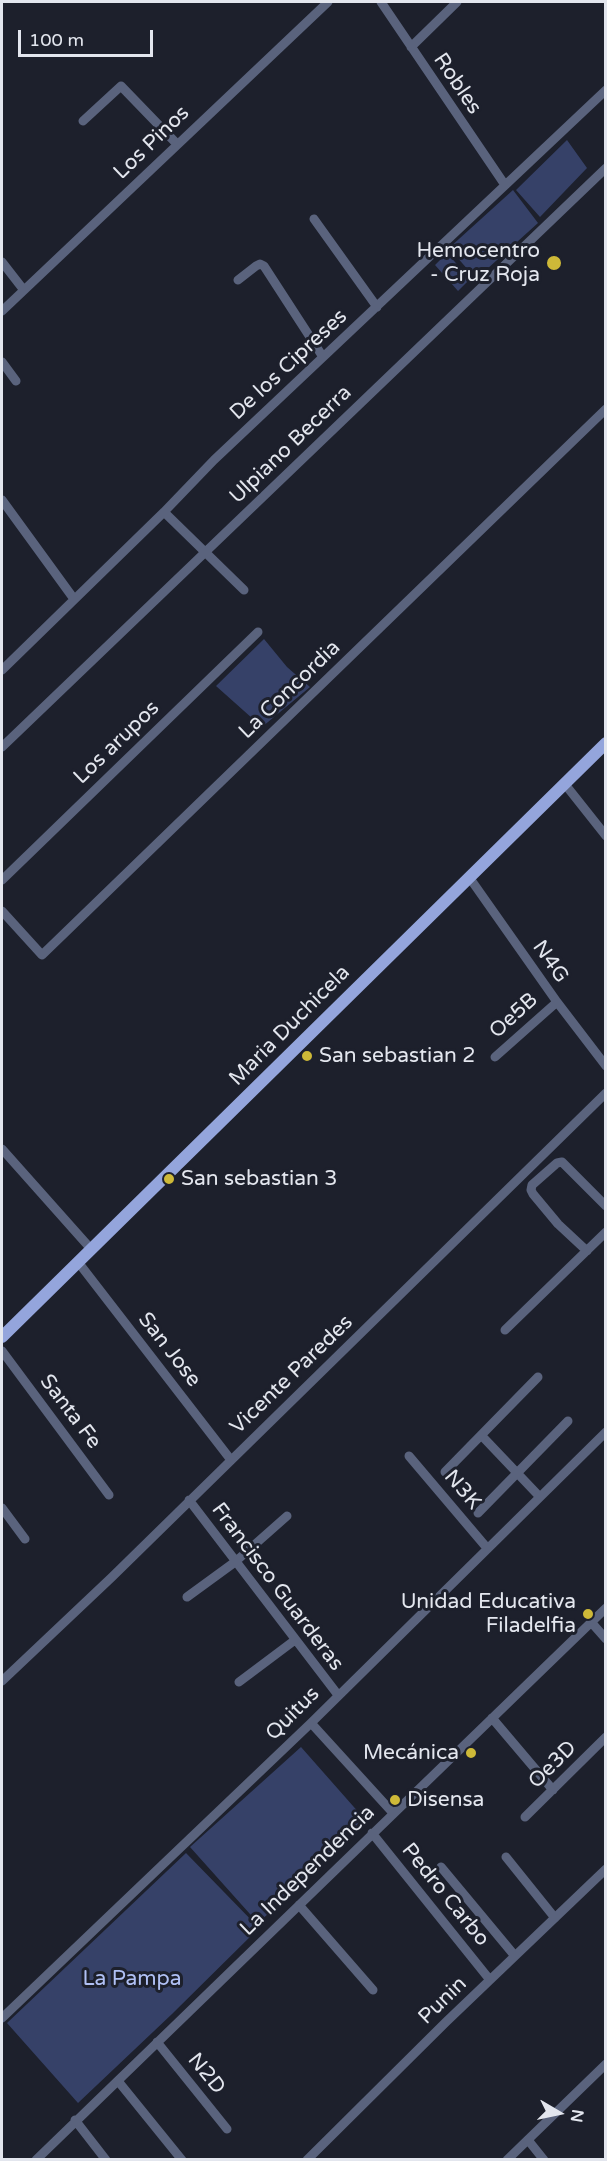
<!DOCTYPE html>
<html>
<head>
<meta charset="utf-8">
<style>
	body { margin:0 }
	#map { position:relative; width:607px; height:2161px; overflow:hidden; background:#1d202c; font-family:"Varela Round",sans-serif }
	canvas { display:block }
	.frame { position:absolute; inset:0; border:3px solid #e3e6ee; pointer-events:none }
	.north { position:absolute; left:529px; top:2083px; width:60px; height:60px; -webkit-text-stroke:4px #1d202c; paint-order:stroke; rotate:99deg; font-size:16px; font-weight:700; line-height:24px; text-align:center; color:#e3e6ee }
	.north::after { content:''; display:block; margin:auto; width:21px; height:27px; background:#e3e6ee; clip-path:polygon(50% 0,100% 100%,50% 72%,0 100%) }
	.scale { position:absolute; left:18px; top:30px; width:135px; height:27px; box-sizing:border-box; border:3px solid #e3e6ee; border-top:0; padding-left:8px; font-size:18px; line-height:21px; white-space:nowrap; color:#e3e6ee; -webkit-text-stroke:4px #1d202c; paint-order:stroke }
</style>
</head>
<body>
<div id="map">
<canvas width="607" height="2161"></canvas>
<div class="frame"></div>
<div class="north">N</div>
<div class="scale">100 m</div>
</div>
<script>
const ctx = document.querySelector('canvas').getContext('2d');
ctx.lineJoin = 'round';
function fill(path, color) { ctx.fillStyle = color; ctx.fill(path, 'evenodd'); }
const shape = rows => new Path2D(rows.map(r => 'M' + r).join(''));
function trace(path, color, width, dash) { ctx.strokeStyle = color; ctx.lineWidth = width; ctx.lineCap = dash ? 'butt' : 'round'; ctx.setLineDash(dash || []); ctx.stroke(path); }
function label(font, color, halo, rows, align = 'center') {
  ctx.font = font + ' "Varela Round",sans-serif'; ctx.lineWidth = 6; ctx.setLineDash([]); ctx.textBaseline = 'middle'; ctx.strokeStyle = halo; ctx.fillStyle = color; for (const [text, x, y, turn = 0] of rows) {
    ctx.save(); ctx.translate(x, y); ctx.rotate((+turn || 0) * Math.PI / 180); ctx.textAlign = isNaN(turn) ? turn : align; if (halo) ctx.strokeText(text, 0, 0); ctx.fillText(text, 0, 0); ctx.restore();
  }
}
const green = shape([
	[567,140,587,168,540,217,516,190],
	[513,190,538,223,476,279,449,248],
	[447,253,470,279,458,291,435,265],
	[264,639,287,667,310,687,262,727,216,686],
	[301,1747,368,1823,258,1923,190,1847],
	[186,1853,259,1928,172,2014,78,2103,7,2023]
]);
const minor = shape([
	[381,2,505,185],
	[411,47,457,2],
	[83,121,121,86,177,144],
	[314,219,377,307],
	[2,262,23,289],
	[238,280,256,266,260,264,264,266,323,357],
	[2,311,328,2],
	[2,362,16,381],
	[2,500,74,599],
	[164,512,244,590],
	[2,670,164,512,214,460,606,90],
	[2,747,606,168],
	[564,783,606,836],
	[469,877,557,1002,606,1066],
	[2,880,258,632],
	[2,911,42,955,606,409],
	[495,1057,557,1002],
	[2,1149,91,1249],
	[587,1251,558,1224,533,1194,531,1190,532,1185,557,1163,562,1162,606,1206],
	[78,1262,231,1460],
	[505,1330,606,1232],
	[2,1351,109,1495],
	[481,1435,539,1496],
	[409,1456,487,1548],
	[445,1472,538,1377],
	[189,1500,338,1695],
	[2,1508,25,1539],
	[478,1513,568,1421],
	[187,1597,235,1562,287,1516],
	[591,1622,606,1639],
	[2,1681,112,1577,606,1093],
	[239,1682,295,1640],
	[492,1718,553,1790],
	[311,1723,393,1813],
	[525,1817,606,1737],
	[372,1833,490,1980],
	[506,1857,555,1918],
	[441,1867,515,1956],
	[299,1905,373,1990],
	[2,2018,311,1723,606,1432],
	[157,2042,227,2129],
	[118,2081,182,2160],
	[75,2120,106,2160],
	[528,2140,544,2160],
	[36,2160,606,1608],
	[307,2160,446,2022,606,1869],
	[507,2160,606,2064]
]);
const major = shape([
	[2,1337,606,743]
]);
const markers = [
	[554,263,8,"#ceb938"],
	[307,1056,6,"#ceb938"],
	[169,1179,6,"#ceb938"],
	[588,1614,6,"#ceb938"],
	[471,1753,6,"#ceb938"],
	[395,1800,6,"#ceb938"]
];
const streetNames = [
	["Robles",457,84,56],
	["Los Pinos",152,143,-44],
	["De los Cipreses",289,365,-43],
	["Ulpiano Becerra",291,445,-44],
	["La Concordia",290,690,-44],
	["Los arupos",117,743,-44],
	["N4G",550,962,55],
	["Oe5B",514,1016,-42],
	["Maria Duchicela",290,1026,-45],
	["San Jose",169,1350,52],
	["Vicente Paredes",292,1375,-44],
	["Santa Fe",70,1412,53],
	["N3K",462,1490,50],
	["Francisco Guarderas",277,1587,53],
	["Quitus",293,1714,-45],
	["Oe3D",553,1765,-45],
	["La Independencia",308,1871,-44],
	["Pedro Carbo",445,1895,51],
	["Punin",443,2001,-44],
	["N2D",206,2074,51]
];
const poiNames = [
	["Hemocentro",540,251],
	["- Cruz Roja",540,275],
	["San sebastian 2",319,1056,"left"],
	["San sebastian 3",181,1179,"left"],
	["Unidad Educativa",576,1602],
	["Filadelfia",576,1626],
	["Mecánica",459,1753],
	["Disensa",407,1800,"left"]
];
const parkNames = [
	["La Pampa",132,1979]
];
fill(green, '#364168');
trace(minor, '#5a637d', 9);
trace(major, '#94a5dc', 12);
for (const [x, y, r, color] of markers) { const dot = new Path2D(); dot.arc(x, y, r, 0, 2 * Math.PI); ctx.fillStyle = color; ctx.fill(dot); trace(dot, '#1d202c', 2); }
label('21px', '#e3e6ee', '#1d202c', streetNames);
label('21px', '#e3e6ee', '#1d202c', poiNames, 'right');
label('21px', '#b0c0f5', '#1d202c', parkNames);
</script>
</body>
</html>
